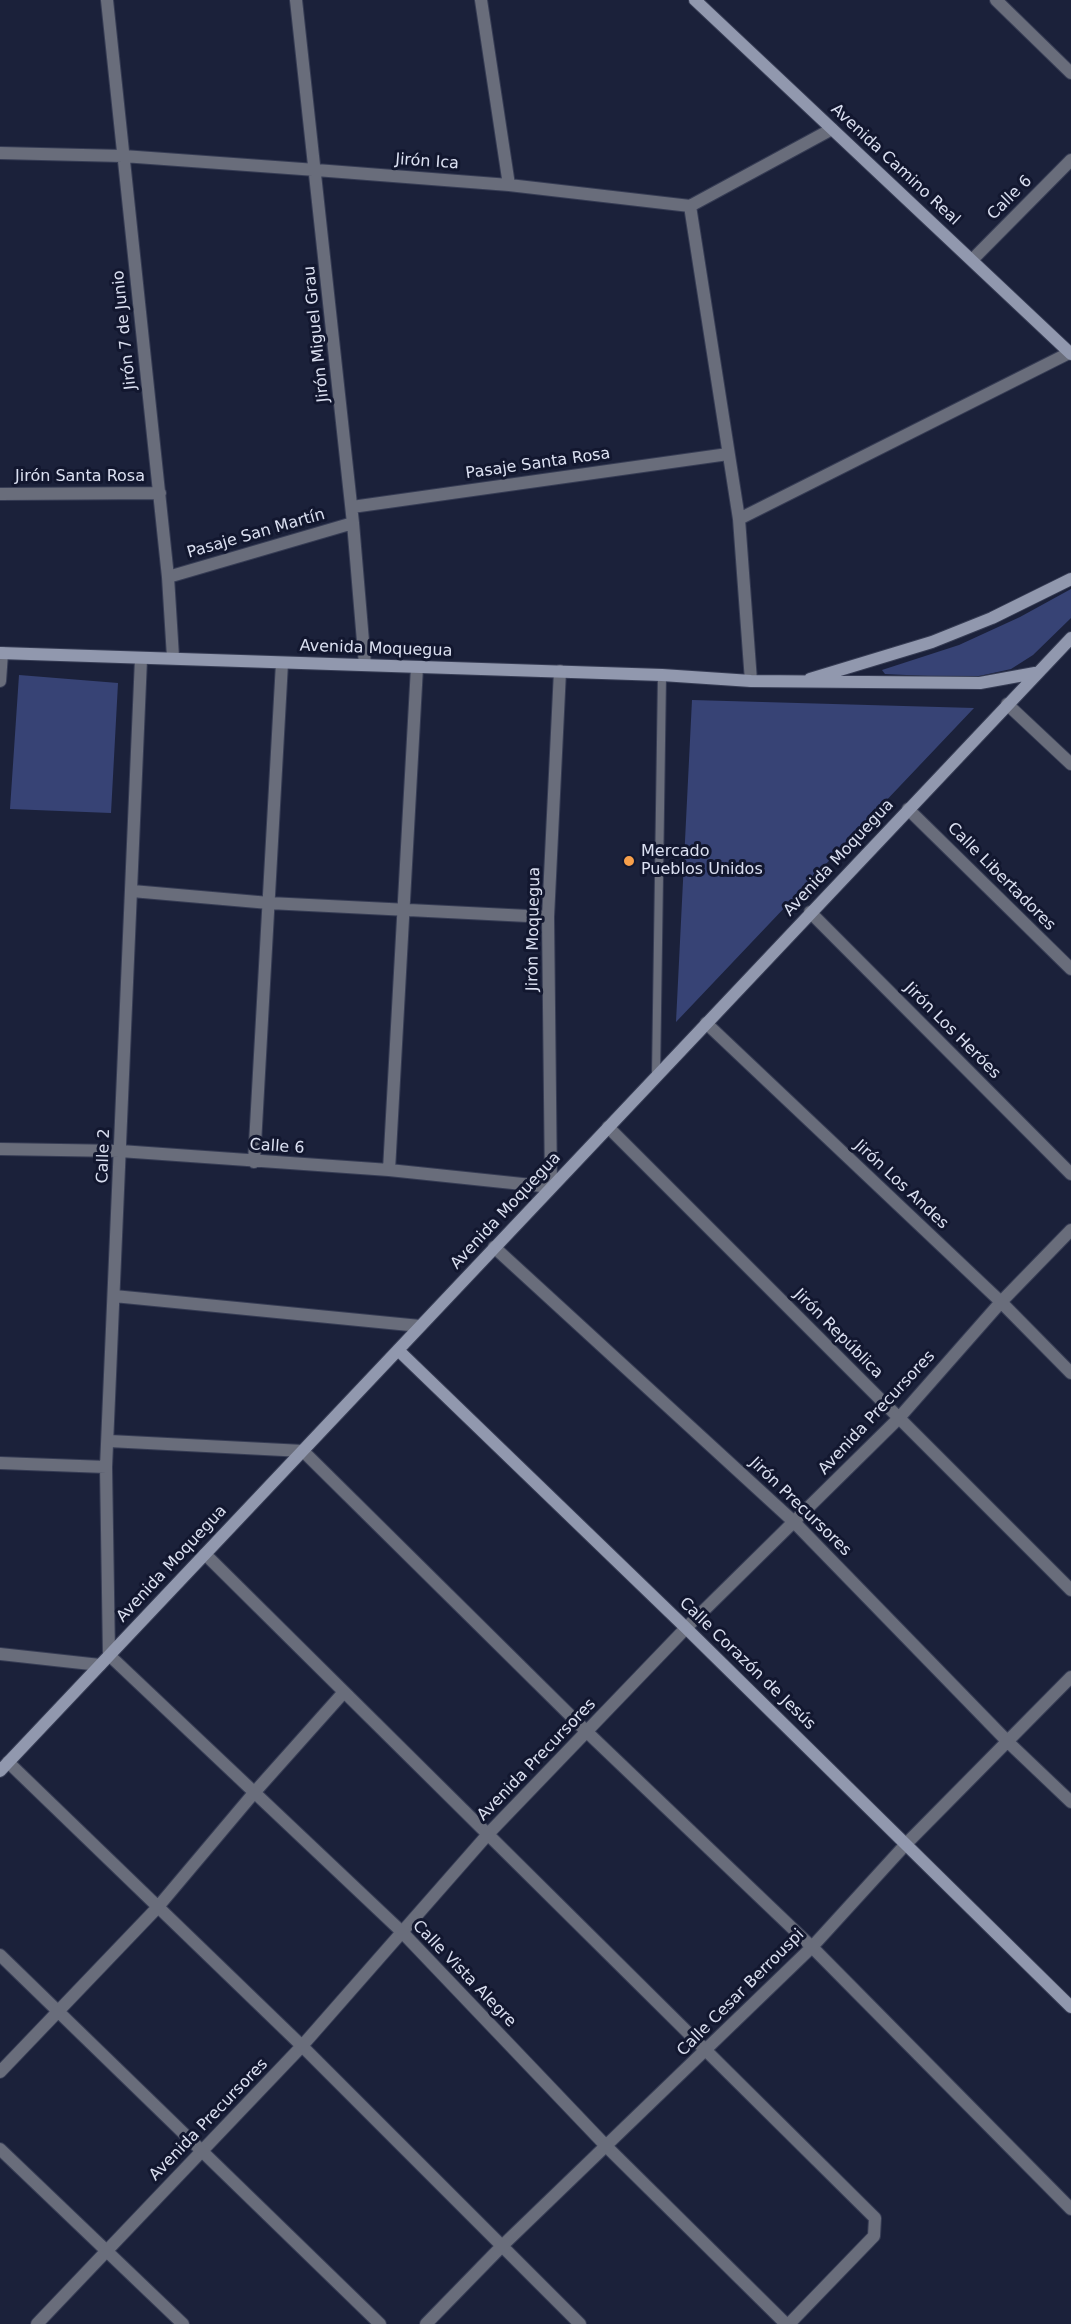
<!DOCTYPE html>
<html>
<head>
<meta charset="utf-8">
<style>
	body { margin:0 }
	canvas { display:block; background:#1b213a }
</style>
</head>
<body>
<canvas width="1071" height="2324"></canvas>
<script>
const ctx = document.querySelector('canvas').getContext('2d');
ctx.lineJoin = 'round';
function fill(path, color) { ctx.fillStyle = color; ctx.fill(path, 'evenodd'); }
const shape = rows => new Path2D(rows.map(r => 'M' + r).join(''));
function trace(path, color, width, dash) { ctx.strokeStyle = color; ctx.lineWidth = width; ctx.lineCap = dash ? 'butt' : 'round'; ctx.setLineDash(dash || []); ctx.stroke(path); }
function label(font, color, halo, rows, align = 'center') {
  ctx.font = font + ' "DejaVu Sans",sans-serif'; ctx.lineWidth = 6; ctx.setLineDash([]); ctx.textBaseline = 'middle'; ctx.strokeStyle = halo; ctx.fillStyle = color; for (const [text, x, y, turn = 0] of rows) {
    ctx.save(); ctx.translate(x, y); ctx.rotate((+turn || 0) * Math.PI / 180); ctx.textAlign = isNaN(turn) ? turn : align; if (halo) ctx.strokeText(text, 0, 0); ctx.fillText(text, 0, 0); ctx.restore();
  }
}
const green = shape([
	[1071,589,1071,618,1033,655,1011,669,970,678,885,674,882,670,959,645,1020,617],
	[19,675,118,683,111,813,10,809],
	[692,700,974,708,676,1022]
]);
const lane = shape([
	[656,1076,662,675]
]);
const street = shape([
	[107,0,168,577,173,657],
	[296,0,353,523,365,665],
	[481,0,509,185],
	[996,0,1071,73],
	[0,153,123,156,316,170,509,185,690,206,832,129],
	[690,206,739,519,751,681],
	[973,259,1071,160],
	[0,494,160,493],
	[352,507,728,454],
	[739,519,1071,352],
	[168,577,353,523],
	[141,659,106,1467,109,1655,402,1932,607,2147,786,2324],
	[0,681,2,653],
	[1007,704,1071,764],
	[908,809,1071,969],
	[132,891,269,903,548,917],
	[810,912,1071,1174],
	[706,1023,1001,1302,1071,1373],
	[608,1127,1071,1590],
	[0,1149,120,1151,389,1170,551,1187,548,917,560,671],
	[254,1162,282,663],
	[389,1170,417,667],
	[494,1247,794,1522,1008,1742,1071,1802],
	[114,1296,420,1326],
	[109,1441,303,1451,587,1732,812,1947,1071,2209],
	[0,1463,106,1467],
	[205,1554,875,2218,874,2236,789,2324],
	[0,1654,100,1665],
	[8,1762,302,2046,580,2324],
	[0,1955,380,2324],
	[0,2072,157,1908,253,1794,344,1692],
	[0,2149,183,2324],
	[37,2324,302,2046,489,1833,686,1628,898,1419,1001,1302,1071,1230],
	[426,2324,502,2246,812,1947,906,1844,1071,1677]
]);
const secondary = shape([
	[695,0,1071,354],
	[0,653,662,675,751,681,980,683,1035,673],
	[810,679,932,642,992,618,1071,579],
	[398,1350,686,1628,1071,2007],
	[0,1771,1071,638]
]);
const markers = [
	[629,861,6,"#f8a04b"]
];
const streetNames = [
	["Jirón Ica",427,162,4],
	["Avenida Camino Real",895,165,43],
	["Calle 6",1010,198,-45],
	["Jirón 7 de Junio",125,330,-96],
	["Jirón Miguel Grau",317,334,-96],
	["Pasaje Santa Rosa",538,464,-8],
	["Jirón Santa Rosa",80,477],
	["Pasaje San Martín",256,534,-16],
	["Avenida Moquegua",376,649,2],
	["Avenida Moquegua",839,858,-47],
	["Calle Libertadores",1001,877,45],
	["Jirón Moquegua",534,929,-89],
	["Jirón Los Heróes",952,1031,45],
	["Calle 6",277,1147,4],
	["Calle 2",104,1156,-88],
	["Jirón Los Andes",901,1185,43],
	["Avenida Moquegua",506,1211,-47],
	["Jirón República",838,1334,45],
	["Avenida Precursores",877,1413,-47],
	["Jirón Precursores",800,1507,44],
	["Avenida Moquegua",172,1564,-47],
	["Calle Corazón de Jesús",747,1664,44],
	["Avenida Precursores",537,1760,-46],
	["Calle Vista Alegre",464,1974,46],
	["Calle Cesar Berrouspi",741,1993,-45],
	["Avenida Precursores",209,2120,-46]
];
const poiNames = [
	["Mercado",641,852],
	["Pueblos Unidos",641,870]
];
fill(green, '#374375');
trace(lane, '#363c54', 10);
trace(street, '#363c54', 14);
trace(secondary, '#363c54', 14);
trace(lane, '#696d7b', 8);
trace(street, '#696d7b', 12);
trace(secondary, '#9198ae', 12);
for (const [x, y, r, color] of markers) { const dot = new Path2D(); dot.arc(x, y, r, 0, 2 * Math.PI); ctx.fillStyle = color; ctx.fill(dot); trace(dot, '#12172f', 2); }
label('16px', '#dbe0f1', '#12172f', streetNames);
label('16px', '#dbe0f1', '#12172f', poiNames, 'left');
</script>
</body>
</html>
